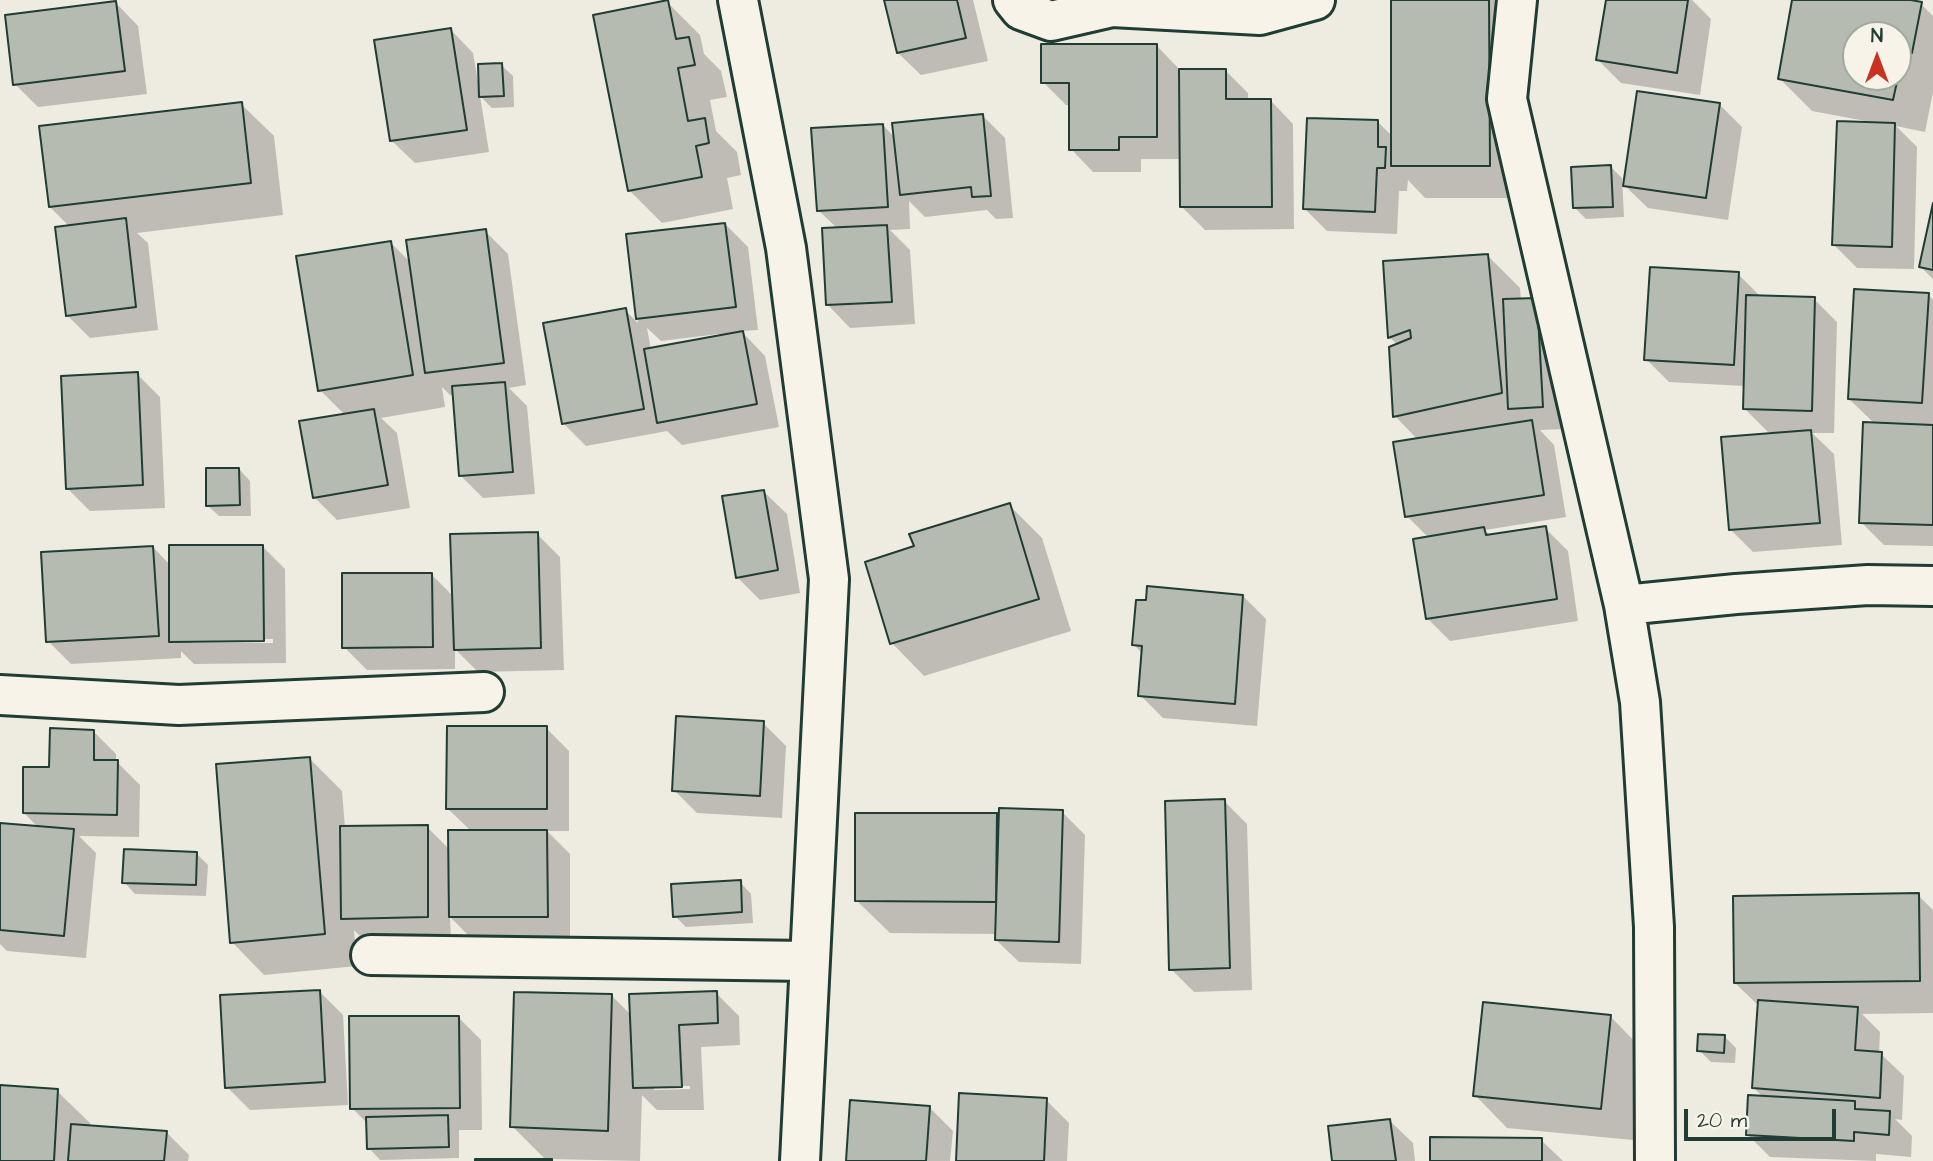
<!DOCTYPE html>
<html>
<head>
<meta charset="utf-8">
<style>
	body { margin:0 }
	#map { position:relative; width:1933px; height:1161px; overflow:hidden; background:#eeece1; font-family:"Architects Daughter",sans-serif }
	canvas { display:block }
	.north { position:absolute; left:1842px; top:21px; width:70px; height:70px; box-sizing:border-box; background:#f7f3e8; border:2px solid #a1aaa0; border-radius:50%; rotate:0deg; font-size:19px; font-weight:700; line-height:28px; text-align:center; color:#1f3d34 }
	.north::after { content:''; display:block; margin:auto; width:24px; height:32px; background:#c8321e; clip-path:polygon(50% 0,100% 100%,50% 72%,0 100%) }
	.scale { position:absolute; left:1684px; top:1109px; width:152px; height:32px; box-sizing:border-box; border:4px solid #1f3d34; border-top:0; padding-left:9px; font-size:21px; line-height:24px; white-space:nowrap; color:#1f3d34; -webkit-text-stroke:5px #f7f3e8; paint-order:stroke }
</style>
</head>
<body>
<div id="map">
<canvas width="1933" height="1161"></canvas>
<div class="north">N</div>
<div class="scale">20 m</div>
</div>
<script>
const ctx = document.querySelector('canvas').getContext('2d');
ctx.lineJoin = 'round';
function fill(path, color) { ctx.fillStyle = color; ctx.fill(path, 'evenodd'); }
const shape = rows => new Path2D(rows.map(r => 'M' + r).join(''));
function trace(path, color, width, dash) { ctx.strokeStyle = color; ctx.lineWidth = width; ctx.lineCap = dash ? 'butt' : 'round'; ctx.setLineDash(dash || []); ctx.stroke(path); }
const shadow = shape([
	[886,0,973,0,988,61,921,75,898,53],
	[1393,0,1500,0,1522,198,1425,198,1408,180,1407,191,1399,191,1397,234,1327,231,1304,208,1378,122,1393,137],
	[1608,0,1692,0,1711,19,1700,95,1621,83,1598,60],
	[1794,0,1901,0,1921,4,1933,16,1933,92,1925,132,1896,126,1917,147,1914,269,1857,268,1834,245,1871,122,1812,111,1779,78],
	[1856,35,1898,35,1898,77,1856,77],
	[667,2,700,35,704,54,721,71,727,97,710,100,716,131,737,152,741,175,727,178,733,209,662,223,629,190],
	[116,3,138,26,147,94,38,107,15,84],
	[451,30,473,53,478,82,501,65,513,76,514,107,492,108,480,96,489,152,415,163,392,141],
	[1157,46,1180,70,1225,70,1248,93,1248,101,1271,101,1293,124,1294,229,1205,230,1182,207,1182,159,1141,159,1141,172,1093,172,1071,149,1071,105,1066,105,1043,82],
	[241,104,274,136,283,215,137,233,148,243,158,330,90,338,67,315,70,227,50,207],
	[1719,104,1742,127,1728,220,1648,208,1625,186],
	[982,115,1005,138,1013,218,996,219,987,210,925,217,909,201,910,229,890,230,910,250,915,324,850,328,828,305,838,229,818,210,883,125,896,139],
	[1611,167,1622,178,1624,217,1586,219,1574,207],
	[1933,211,1933,279,1920,266],
	[725,224,748,247,758,330,741,331,765,356,779,427,682,445,667,431,586,446,563,423,625,310,638,323,628,236],
	[647,328,661,341,719,334,720,337,651,350],
	[485,231,508,254,526,385,509,388,527,406,535,494,483,498,460,475,454,395,450,395,442,387,445,407,381,418,397,433,410,508,337,520,314,497,345,415,320,390,391,243,412,264],
	[1488,256,1520,288,1521,300,1536,300,1565,429,1540,430,1554,445,1566,517,1485,530,1491,536,1545,528,1568,551,1578,621,1450,641,1427,618,1429,538,1407,516,1418,440,1395,416,1398,345,1389,337],
	[1738,274,1761,297,1814,299,1837,322,1834,433,1812,433,1834,454,1842,545,1753,552,1730,529,1777,432,1768,432,1745,409,1745,386,1669,382,1646,359],
	[1928,294,1933,300,1933,546,1884,545,1861,522,1875,424,1849,399],
	[137,374,160,397,165,508,90,511,67,488],
	[239,469,250,481,251,516,219,516,207,505],
	[764,492,787,514,800,593,760,600,737,577],
	[1009,505,1042,538,1071,631,924,676,892,643,916,547],
	[537,534,560,557,564,670,478,672,455,649,455,669,367,670,344,647,431,574,454,597],
	[262,546,285,569,286,663,194,664,181,651,181,658,71,664,48,641,153,547,171,566],
	[273,639,273,643,192,643,192,640],
	[1243,596,1266,619,1257,726,1163,718,1140,695,1143,654,1134,645],
	[763,723,786,746,782,818,697,813,674,790],
	[546,728,569,751,569,831,547,831,570,854,570,939,473,940,450,917,451,940,365,941,354,930,357,966,264,975,232,942,310,759,342,791,345,828,427,827,450,850,471,831,448,809],
	[94,732,116,754,116,761,140,785,139,837,79,836,96,853,86,958,7,951,0,944,0,824,39,828,24,813,50,769],
	[1224,801,1247,824,1252,990,1194,992,1171,969],
	[1062,812,1085,835,1081,964,1019,962,996,940,997,934,890,933,857,901,996,815,1000,819],
	[196,853,208,865,206,896,135,894,124,882],
	[740,882,751,894,753,923,686,927,675,916],
	[1918,895,1933,910,1933,1013,1862,1014,1880,1032,1879,1053,1881,1054,1904,1076,1902,1120,1895,1119,1912,1136,1911,1157,1876,1154,1876,1161,1770,1157,1747,1134,1764,1098,1754,1088,1760,1007,1735,983],
	[320,992,343,1015,348,1105,250,1110,227,1087],
	[716,993,739,1016,740,1045,701,1047,704,1110,657,1110,642,1095,640,1161,549,1159,551,1161,547,1161,512,1126,612,996,632,1016],
	[654,1086,690,1086,690,1089,654,1090],
	[1610,1016,1642,1049,1633,1140,1507,1128,1475,1095],
	[458,1017,481,1040,482,1130,459,1130,459,1158,380,1160,369,1148,368,1124,352,1108],
	[1725,1037,1736,1048,1735,1063,1711,1062,1699,1050],
	[0,1087,57,1091,90,1123,90,1127,166,1132,189,1155,188,1161,0,1161],
	[1046,1100,1069,1123,1067,1161,958,1161],
	[930,1108,953,1131,950,1161,848,1161],
	[1390,1121,1413,1143,1415,1161,1334,1161],
	[1541,1140,1563,1161,1431,1161]
]);
const building = shape([
	[668,0,676,39,689,37,695,65,678,68,688,121,705,118,709,143,696,146,702,177,628,191,593,15,668,0],
	[884,0,957,0,966,38,897,53,884,0],
	[1391,0,1489,0,1490,166,1391,166,1391,0],
	[1606,0,1688,0,1677,73,1596,60,1606,0],
	[1792,0,1911,0,1922,2,1912,53,1902,52,1898,75,1898,35,1856,35,1856,77,1898,77,1893,100,1778,79,1792,0],
	[116,1,125,71,13,85,5,15,116,1],
	[451,28,467,130,390,141,374,40,451,28],
	[1041,44,1157,44,1157,137,1119,137,1119,150,1069,150,1069,83,1041,83,1041,44],
	[502,63,504,96,479,97,478,64,502,63],
	[1179,69,1226,69,1226,99,1271,99,1272,207,1180,207,1179,69],
	[1637,91,1720,103,1706,198,1623,186,1637,91],
	[242,102,251,183,49,207,39,126,242,102],
	[983,114,991,196,972,197,971,187,900,195,892,123,983,114],
	[1307,118,1378,120,1378,147,1386,147,1385,168,1377,168,1375,212,1303,209,1307,118],
	[1837,121,1895,123,1892,247,1832,245,1837,121],
	[883,124,888,207,817,211,811,128,883,124],
	[1611,165,1613,207,1573,208,1571,167,1611,165],
	[1933,203,1933,270,1919,267,1933,203],
	[126,218,136,307,66,316,55,227,126,218],
	[725,223,736,307,636,319,626,234,725,223],
	[887,225,892,302,826,305,822,228,887,225],
	[486,229,504,363,425,373,406,240,486,229],
	[391,241,413,375,318,391,296,256,391,241],
	[1488,254,1502,393,1393,417,1389,347,1411,338,1410,330,1388,338,1383,261,1488,254],
	[1650,267,1739,272,1734,365,1644,360,1650,267],
	[1854,289,1929,293,1922,403,1848,399,1854,289],
	[1746,295,1815,297,1812,411,1743,409,1746,295],
	[1537,298,1543,407,1508,409,1503,299,1537,298],
	[626,308,644,409,562,424,543,323,626,308],
	[743,331,757,404,657,423,644,349,743,331],
	[138,372,143,485,66,489,61,376,138,372],
	[505,382,513,472,459,476,452,386,505,382],
	[374,409,388,485,313,498,299,421,374,409],
	[1532,420,1544,495,1405,517,1393,442,1532,420],
	[1863,422,1933,425,1933,525,1859,523,1863,422],
	[1811,430,1820,523,1729,530,1721,437,1811,430],
	[206,468,239,468,240,505,206,506,206,468],
	[764,490,778,570,736,578,722,496,764,490],
	[1010,503,1039,599,890,644,865,562,914,546,909,534,1010,503],
	[1546,526,1557,599,1426,619,1413,539,1484,527,1486,535,1546,526],
	[538,532,541,648,454,650,450,534,538,532],
	[169,545,263,545,264,641,169,642,169,545],
	[153,546,159,636,46,642,41,552,153,546],
	[342,573,432,573,433,647,342,648,342,573],
	[1147,586,1243,595,1235,704,1138,696,1142,646,1132,645,1136,600,1146,600,1147,586],
	[676,716,764,721,760,796,672,791,676,716],
	[447,726,547,726,547,809,446,809,447,726],
	[50,728,94,730,94,760,118,760,117,815,23,813,23,767,49,767,50,728],
	[310,757,325,934,230,943,216,764,310,757],
	[1225,799,1230,968,1169,970,1165,801,1225,799],
	[999,808,1063,810,1059,942,995,940,999,808],
	[855,813,997,813,996,902,855,901,855,813],
	[0,823,74,829,64,936,0,930,0,823],
	[428,825,428,917,341,919,340,826,428,825],
	[448,830,547,830,548,917,449,917,448,830],
	[124,849,197,852,196,885,122,883,124,849],
	[741,880,742,912,673,917,671,884,741,880],
	[1919,893,1920,981,1734,983,1733,896,1919,893],
	[320,990,325,1082,225,1088,220,995,320,990],
	[717,991,718,1023,679,1025,682,1087,633,1088,629,994,717,991],
	[514,992,612,994,608,1131,510,1127,514,992],
	[1758,1000,1858,1007,1855,1050,1882,1052,1880,1098,1752,1088,1758,1000],
	[1483,1002,1611,1015,1601,1109,1473,1096,1483,1002],
	[349,1016,459,1016,460,1108,350,1109,349,1016],
	[1698,1034,1725,1035,1724,1053,1697,1051,1698,1034],
	[0,1085,58,1089,54,1161,0,1161,0,1085],
	[959,1093,1047,1098,1044,1161,956,1161,959,1093],
	[1748,1095,1855,1101,1855,1109,1890,1111,1889,1135,1854,1132,1854,1141,1746,1135,1748,1095],
	[850,1100,930,1106,926,1161,846,1161,850,1100],
	[448,1115,449,1147,367,1149,366,1117,448,1115],
	[1390,1119,1396,1161,1332,1161,1328,1126,1390,1119],
	[71,1124,167,1131,164,1161,68,1161,71,1124],
	[1430,1137,1542,1138,1542,1161,1430,1161,1430,1137],
	[475,1159,552,1159,552,1161,475,1161,475,1159]
]);
const street = shape([
	[738,0,786,248,829,579,800,1161],
	[1013,0,1021,10,1051,21,1112,7,1260,15,1315,0],
	[1517,0,1507,99,1624,605,1640,702,1654,927,1655,1161],
	[1624,605,1736,594,1868,585,1933,586],
	[0,695,179,705,484,692],
	[371,955,809,961]
]);
fill(shadow, '#0003');
fill(building, '#b5bbb0');
trace(building, '#1f3d34', 2);
trace(street, '#1f3d34', 44);
trace(street, '#f7f3e8', 38);
</script>
</body>
</html>
